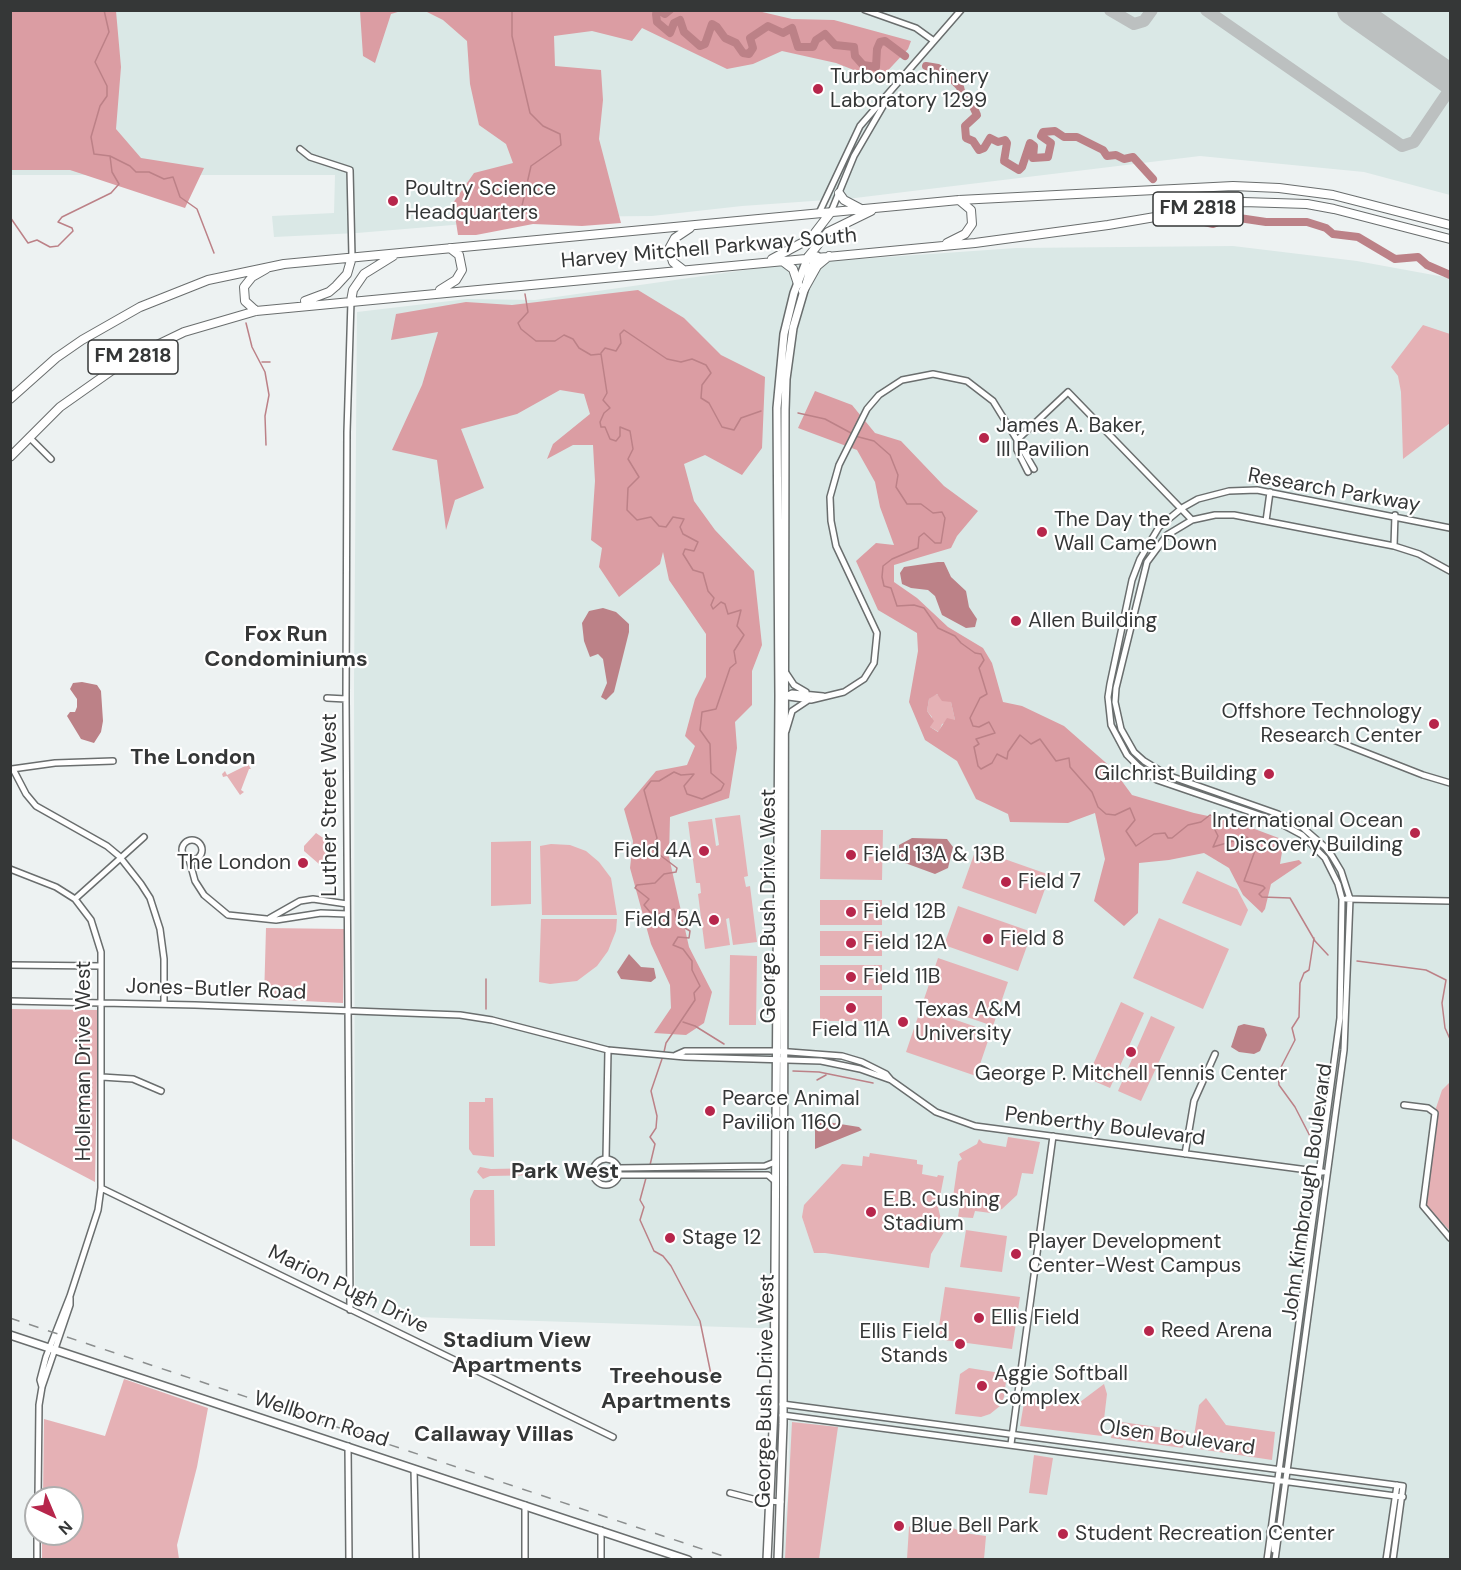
<!DOCTYPE html>
<html>
<head>
<meta charset="utf-8">
<style>
	body { margin:0 }
	#map { position:relative; width:1461px; height:1570px; overflow:hidden; background:#edf2f2; font-family:"DM Sans",sans-serif }
	canvas { display:block }
	.frame { position:absolute; inset:0; border:12px solid #353737; pointer-events:none }
	.north { position:absolute; left:24px; top:1486px; width:60px; height:60px; box-sizing:border-box; background:#fff; border:2px solid #aeafaf; border-radius:50%; rotate:136deg; font-size:16px; font-weight:700; line-height:24px; text-align:center; color:#353737 }
	.north::after { content:''; display:block; margin:auto; width:21px; height:27px; background:#b7264b; clip-path:polygon(50% 0,100% 100%,50% 72%,0 100%) }
</style>
</head>
<body>
<div id="map">
<canvas width="1461" height="1570"></canvas>
<div class="frame"></div>
<div class="north">N</div>
</div>
<script>
const ctx = document.querySelector('canvas').getContext('2d');
ctx.lineJoin = 'round';
function fill(path, color) { ctx.fillStyle = color; ctx.fill(path, 'evenodd'); }
const shape = rows => new Path2D(rows.map(r => 'M' + r).join(''));
function trace(path, color, width, dash) { ctx.strokeStyle = color; ctx.lineWidth = width; ctx.lineCap = dash ? 'butt' : 'round'; ctx.setLineDash(dash || []); ctx.stroke(path); }
function label(font, color, halo, rows, align = 'center') {
  ctx.font = font + ' "DM Sans",sans-serif'; ctx.lineWidth = 4.5; ctx.setLineDash([]); ctx.textBaseline = 'middle'; ctx.strokeStyle = halo; ctx.fillStyle = color; for (const [text, x, y, turn = 0] of rows) {
    ctx.save(); ctx.translate(x, y); ctx.rotate((+turn || 0) * Math.PI / 180); ctx.textAlign = isNaN(turn) ? turn : align; if (halo) ctx.strokeText(text, 0, 0); ctx.fillText(text, 0, 0); ctx.restore();
  }
}
const built = shape([
	[11,11,1450,11,1450,195,1364,172,1200,156,855,198,742,206,652,216,548,217,357,233,274,237,272,216,334,213,335,175,11,175],
	[1233,246,1357,261,1450,278,1450,1559,781,1559,789,1485,788,1329,383,1316,355,1302,354,682,357,312,467,299,535,300,787,264,1016,248]
]);
const green = shape([
	[1423,325,1450,334,1450,423,1403,459,1401,392,1398,376,1391,367],
	[936,694,951,702,955,720,942,724,939,732,930,727,932,717,927,711,929,699],
	[247,762,251,769,249,769,241,790,244,792,240,795,227,776,223,777,222,774,225,771,227,775,245,766,244,763],
	[740,815,748,876,744,877,746,887,750,886,757,942,733,945,729,918,726,919,730,945,705,949,698,894,701,893,700,883,696,883,688,822,712,819,716,846,719,845,715,818],
	[821,830,883,830,882,880,820,879],
	[316,833,335,846,323,863,319,864,304,851,304,846],
	[531,841,531,904,491,906,491,842],
	[551,844,570,845,586,851,599,862,611,878,617,915,542,915,540,846],
	[976,849,1050,875,1036,914,962,888],
	[1197,871,1237,889,1248,910,1241,926,1182,903],
	[820,900,882,900,882,925,820,925],
	[958,906,1032,932,1018,971,944,945],
	[1159,918,1229,949,1203,1009,1133,978],
	[541,919,617,919,616,931,608,951,597,966,577,981,550,984,539,982],
	[266,928,344,929,343,1003,264,999],
	[820,931,882,931,882,956,820,956],
	[730,955,757,956,756,1025,729,1025],
	[938,958,1008,982,993,1026,923,1002],
	[820,965,882,965,882,990,820,990],
	[820,996,882,996,882,1021,820,1021],
	[1121,1002,1144,1013,1110,1088,1087,1078],
	[921,1008,991,1032,976,1076,906,1052],
	[10,1009,98,1010,95,1182,11,1138],
	[1151,1016,1175,1027,1141,1101,1118,1091],
	[1450,1082,1450,1231,1427,1206,1426,1201,1437,1117,1435,1111,1442,1090],
	[485,1098,493,1098,494,1157,473,1155,469,1149,469,1102,485,1102],
	[1008,1137,1040,1142,1033,1174,1022,1173,1017,1195,1002,1209,991,1213,975,1211,973,1218,958,1217,961,1198,953,1197,958,1162,962,1159,959,1154,977,1144,979,1139,983,1143,1006,1147],
	[870,1153,917,1160,917,1164,923,1165,922,1174,937,1177,938,1175,944,1176,938,1207,944,1232,931,1254,929,1268,825,1253,814,1253,802,1217,804,1205,842,1164,862,1166,863,1156,869,1157],
	[480,1167,491,1169,542,1168,543,1175,490,1176,483,1179,477,1172],
	[474,1190,494,1190,495,1246,470,1246,470,1199],
	[966,1230,1007,1236,1002,1272,960,1267],
	[945,1287,1020,1297,1012,1349,937,1339],
	[969,1368,1007,1374,1004,1397,1000,1406,990,1414,981,1417,955,1414,960,1374],
	[124,1379,208,1408,197,1467,177,1545,179,1559,42,1558,42,1534,72,1534,72,1498,43,1498,44,1419,105,1436],
	[1104,1384,1107,1394,1102,1436,1020,1426,1025,1397,1076,1405],
	[1206,1398,1226,1425,1275,1432,1272,1460,1192,1448,1199,1405],
	[1114,1421,1186,1431,1183,1448,1111,1438],
	[792,1422,838,1427,819,1559,785,1559],
	[1034,1455,1053,1458,1047,1495,1029,1493],
	[917,1520,942,1523,964,1533,986,1536,984,1559,907,1559,909,1527]
]);
const forest = shape([
	[11,10,116,11,121,67,116,129,141,158,204,168,185,208,70,170,11,170],
	[360,11,401,11,391,14,375,63,363,56],
	[425,11,758,11,792,19,834,20,911,41,908,49,879,80,836,63,782,51,753,64,727,69,642,28,632,41,592,31,554,36,555,66,601,70,603,100,599,139,621,223,582,226,533,224,476,235,458,235,453,203,474,173,513,163,506,144,479,125,470,84,467,41,443,20],
	[638,290,684,318,721,355,765,377,762,448,742,475,705,455,684,464,694,501,715,530,754,571,762,645,752,671,752,705,735,722,737,748,729,798,670,817,669,857,689,947,712,992,704,1023,686,1035,654,1033,671,1008,670,985,651,944,630,868,633,841,624,809,656,771,687,765,695,746,685,736,695,699,706,677,706,634,669,580,663,552,660,564,619,597,599,567,602,548,591,540,595,481,593,445,573,445,547,459,553,444,590,414,584,394,560,390,517,414,461,429,484,488,455,500,446,530,437,460,392,450,422,385,438,332,391,340,396,314,466,302,512,305],
	[815,391,852,405,875,433,901,441,944,486,978,511,957,536,951,548,894,565,894,582,917,598,948,627,983,648,992,663,1003,702,1022,706,1064,726,1113,769,1132,795,1194,813,1236,822,1284,840,1280,864,1299,860,1302,863,1271,884,1265,909,1262,913,1243,895,1229,868,1204,853,1169,860,1139,863,1138,913,1124,926,1094,901,1105,859,1095,813,1068,823,1010,822,1008,814,976,799,957,761,925,740,909,702,918,651,917,633,878,610,856,561,876,543,894,545,880,507,875,482,857,450,798,428],
	[937,694,942,701,951,702,955,720,947,718,938,732,930,727,934,721,927,711,929,699]
]);
const water = shape([
	[938,562,944,562,951,577,966,591,969,607,977,619,975,627,966,628,942,615,935,596,928,590,911,588,902,584,900,573,904,567],
	[603,608,616,612,629,624,629,632,614,692,606,700,601,697,607,683,603,659,598,654,590,657,584,641,582,623,589,611],
	[82,682,97,685,101,691,103,721,101,732,94,743,81,739,67,716,70,712,75,712,77,707,77,699,70,689,73,683],
	[912,838,947,839,953,847,948,868,935,874,905,863,899,855,899,845],
	[629,954,641,967,654,968,656,978,651,982,621,979,617,972],
	[1244,1024,1264,1028,1267,1035,1260,1051,1254,1054,1239,1052,1231,1047,1238,1026],
	[815,1120,859,1127,862,1130,815,1149]
]);
const stream = shape([
	[512,10,512,36,530,113,543,126,560,134,561,145,531,166,519,219],
	[110,156,130,166,136,172,149,172,164,179,173,177,180,197,197,209,214,253],
	[10,217,28,243,37,240,50,247,58,246,73,231,72,228,58,222,62,217,111,193,119,184,112,172,110,156,94,154,91,137,100,106,107,96,107,86,95,62,109,32,104,10],
	[525,294,528,312,518,323,521,329,536,341,555,341,564,335,573,339,579,348,591,355,601,354,607,393,603,400,610,408,604,413,600,422,601,427,605,427,610,439,616,441,620,436,620,427,630,431,633,449,628,459,639,477,628,488,627,510,637,520,651,517,659,526,666,527,673,517,684,519,680,527,683,534,698,542,694,551,685,549,683,554,693,570,703,573,708,591,714,598,711,605,713,609,721,602,725,604,728,614,741,610,737,626,744,635,734,651,736,663,730,668,716,709,702,712,700,730,710,744,711,773,724,784,721,790,702,799,687,794,684,786,694,774,681,775,674,772,659,781,651,781,644,790,657,838,652,849,677,868,676,872,664,874,655,883,637,885,635,888,649,899,644,905,650,912,663,914,674,909,678,924,690,931,689,938,678,937,673,945,683,949,692,961,692,970,700,986,694,993,695,1000,666,1043,664,1052],
	[246,323,252,347,265,372,269,395,265,416,266,445],
	[601,353,605,348,616,351,621,343,620,334,624,330,667,359,681,362,692,359,706,365,711,373,702,385,701,398,709,403,722,427,734,430,741,418,761,411],
	[262,362,270,362],
	[798,413,825,419,851,433],
	[855,436,874,441,890,455,898,475,896,487,907,504,921,504,933,513,942,512,945,518,941,543,935,543,924,533,919,537,918,548,892,559,883,566,882,577,884,586,891,588,897,606,914,605,924,608,938,628,955,636,961,643,975,653,981,654,984,660,979,668,987,694,980,698,970,718,973,726,979,727,989,722,995,733,976,739,979,744,974,747,978,766,981,769,992,763,997,754,1007,759,1008,752,1020,735,1031,744,1040,739,1056,761,1069,758,1070,767,1092,792,1098,807,1106,814,1115,815,1130,808,1135,820,1126,831,1136,846,1154,834,1165,833,1168,838,1172,838,1188,825,1201,822,1210,815,1218,820,1214,828,1218,836,1213,847,1247,837,1256,848,1244,881,1263,886,1265,888,1259,894,1262,897,1290,898,1315,941,1328,955],
	[1357,961,1426,970,1446,980,1442,1003,1445,1028,1450,1039],
	[486,1009,486,979],
	[683,1022,695,1026,724,1044],
	[793,1071,819,1072,873,1083],
	[817,1080,826,1075],
	[1313,1142,1295,1107,1279,1085,1278,1073,1295,1040,1292,1028,1299,1017,1300,983,1304,973,1309,970,1314,938],
	[650,1165,655,1144,650,1137,656,1128,657,1116,651,1091,663,1056],
	[646,1178,640,1200,644,1207,640,1220,654,1251,663,1256,671,1266,700,1321,713,1384]
]);
const river = shape([
	[670,10,665,14,660,11,656,14,657,22,670,33,674,23,680,20,684,32,700,46,705,44,712,24,717,27,725,38,736,43,743,53,749,54,753,48,750,38,768,26,783,33,792,28,798,47,813,47,816,40,825,34,835,45,854,47,855,56,863,65,876,67,877,49,880,42,885,41,905,56],
	[926,66,938,68,948,75,960,87,963,99,971,102,977,115,965,126,966,138,973,141,979,150,984,148,990,138,998,142,1005,140,1007,143,1004,161,1019,170,1022,167,1030,143,1034,146,1033,158,1048,157,1051,143,1041,136,1043,132,1055,131,1064,137,1077,137,1103,150,1107,156,1116,155,1124,159,1133,157,1153,179],
	[1197,220,1213,224,1226,219,1239,218,1266,222,1307,222,1326,228,1333,234,1358,237,1395,259,1418,257,1427,265,1450,275]
]);
const taxiway = shape([
	[1110,10,1134,24,1144,21,1152,10],
	[1206,10,1402,146,1414,142,1450,89]
]);
const runway = shape([
	[1352,10,1450,79]
]);
const minor = shape([
	[865,10,916,28,934,41],
	[300,149,310,157,350,170,352,257],
	[831,212,854,156,886,101],
	[819,213,860,126,961,10],
	[29,437,51,459],
	[1028,472,1017,450,1017,440,1034,469],
	[1266,521,1270,492],
	[1394,546,1395,515],
	[786,673,794,685,806,692],
	[781,696,811,700,844,692,864,679,874,663,877,633,836,546,831,521,830,497,839,465,867,409,879,395,902,380,933,374,967,381,993,401,1017,440,1068,392,1192,520],
	[786,696,792,693,823,696],
	[327,698,346,699],
	[786,731,792,711,807,701],
	[1326,737,1423,775,1450,783],
	[12,769,55,763,113,761],
	[13,769,26,794,36,806,107,846,119,856,141,884,150,898,160,929,164,959,164,1004],
	'182 850a10 10 0 1 1 20 0a10 10 0 1 1-20 0Z',
	[189,859,195,881,204,895,228,915,276,920,321,913,347,914],
	[10,869,56,887,75,899,91,920,101,952,101,1188,98,1210,70,1296,46,1357,40,1380,42,1387],
	[75,899,144,837],
	[1346,899,1450,901],
	[270,918,300,901,313,899,347,904],
	[10,965,101,966],
	[10,1001,195,1005,460,1015,492,1020,608,1050,685,1057,821,1061,860,1069,891,1080],
	[676,1055,685,1051,776,1051,842,1056,862,1062,886,1074,891,1080,936,1112,975,1126,1323,1172],
	[102,1077,133,1079,161,1091],
	[1404,1105,1428,1108,1435,1113,1423,1206,1450,1238],
	[1185,1154,1194,1101,1215,1054],
	'593 1172a13 13 0 1 1 26 0a13 13 0 1 1-26 0Z',
	[606,1159,608,1050],
	[619,1168,765,1166,775,1162],
	[619,1175,768,1175,775,1181],
	[101,1188,613,1437],
	[350,1310,346,699,347,432,351,301],
	[782,1404,1403,1486,1393,1560],
	[782,1415,1403,1497],
	[1011,1444,1053,1136],
	[348,1446,349,1560],
	[414,1469,416,1560],
	[730,1493,757,1500,781,1502],
	[38,1498,39,1405,42,1387,70,1305,70,1298],
	[525,1505,525,1560],
	[601,1530,601,1560],
	[1270,1532,1274,1535,1274,1550],
	[37,1560,37,1534],
	[1267,1560,1340,1018,1342,899,1338,884,1325,858,1302,835,1274,820,1157,780,1138,766,1127,755,1111,725,1108,697,1110,684,1132,580,1140,559,1159,527,1182,508,1198,499,1229,491,1257,490,1450,528],
	[1275,1560,1344,1050,1350,899,1341,871,1332,856,1325,847,1302,827,1278,814,1167,775,1144,761,1134,752,1121,729,1115,702,1116,688,1147,562,1167,535,1192,520,1215,515,1234,515,1394,546,1419,554,1450,571],
	[1386,1560,1397,1485]
]);
const major = shape([
	[10,1335,688,1560],
	[767,1560,774,1407,779,696,777,408,784,334,794,293,808,257],
	[778,1560,783,1424,785,410,786,379,793,328,810,270,817,256]
]);
const highway = shape([
	[839,193,844,200,861,209],
	[947,243,965,234,972,224,971,210,959,200],
	[808,257,828,232,871,211],
	[772,259,811,238,831,212],
	[781,260,793,269,798,284],
	[682,269,673,262,669,249,675,238,690,228],
	[440,290,456,280,462,270,459,255,450,248],
	[803,291,817,266,829,256],
	[305,301,329,292,336,286,347,274,352,257],
	[351,301,353,290,364,274,393,256],
	[256,311,245,301,244,287,252,277,266,269],
	[10,399,56,358,82,340,140,307,208,280,284,264,959,200,1233,186,1279,188,1333,195,1450,225],
	[10,457,60,407,128,359,184,332,256,311,975,243,1108,225,1243,202,1307,204,1334,209,1450,239]
]);
const rail = shape([
	[10,1318,735,1560]
]);
const markers = [
	[818,89,6,"#b7264b"],
	[393,201,6,"#b7264b"],
	[984,438,6,"#b7264b"],
	[1042,532,6,"#b7264b"],
	[1016,621,6,"#b7264b"],
	[1434,724,6,"#b7264b"],
	[1269,774,6,"#b7264b"],
	[1415,833,6,"#b7264b"],
	[704,851,6,"#b7264b"],
	[851,855,6,"#b7264b"],
	[303,863,6,"#b7264b"],
	[1006,882,6,"#b7264b"],
	[851,912,6,"#b7264b"],
	[714,920,6,"#b7264b"],
	[988,939,6,"#b7264b"],
	[851,943,6,"#b7264b"],
	[851,977,6,"#b7264b"],
	[851,1008,6,"#b7264b"],
	[903,1022,6,"#b7264b"],
	[1131,1052,6,"#b7264b"],
	[710,1111,6,"#b7264b"],
	[871,1212,6,"#b7264b"],
	[670,1238,6,"#b7264b"],
	[1016,1254,6,"#b7264b"],
	[979,1318,6,"#b7264b"],
	[1149,1331,6,"#b7264b"],
	[960,1344,6,"#b7264b"],
	[982,1386,6,"#b7264b"],
	[899,1526,6,"#b7264b"],
	[1063,1534,6,"#b7264b"]
];
const shields = [
	[1198,209,90],
	[133,357,90]
];
const shieldNames = [
	["FM 2818",1198,209],
	["FM 2818",133,357]
];
const poiNames = [
	["Turbomachinery",830,77],
	["Laboratory 1299",830,101],
	["Poultry Science",405,189],
	["Headquarters",405,213],
	["James A. Baker,",996,426],
	["III Pavilion",996,450],
	["The Day the",1054,520],
	["Wall Came Down",1054,544],
	["Allen Building",1028,621],
	["Offshore Technology",1422,712,"right"],
	["Research Center",1422,736,"right"],
	["Gilchrist Building",1257,774,"right"],
	["International Ocean",1403,821,"right"],
	["Discovery Building",1403,845,"right"],
	["Field 4A",692,851,"right"],
	["Field 13A & 13B",863,855],
	["The London",291,863,"right"],
	["Field 7",1018,882],
	["Field 12B",863,912],
	["Field 5A",702,920,"right"],
	["Field 8",1000,939],
	["Field 12A",863,943],
	["Field 11B",863,977],
	["Texas A&M",915,1010],
	["University",915,1034],
	["Field 11A",851,1030,"center"],
	["George P. Mitchell Tennis Center",1131,1074,"center"],
	["Pearce Animal",722,1099],
	["Pavilion 1160",722,1123],
	["E.B. Cushing",883,1200],
	["Stadium",883,1224],
	["Stage 12",682,1238],
	["Player Development",1028,1242],
	["Center-West Campus",1028,1266],
	["Ellis Field",991,1318],
	["Reed Arena",1161,1331],
	["Ellis Field",948,1332,"right"],
	["Stands",948,1356,"right"],
	["Aggie Softball",994,1374],
	["Complex",994,1398],
	["Blue Bell Park",911,1526],
	["Student Recreation Center",1075,1534]
];
const streetNames = [
	["Harvey Mitchell Parkway South",709,249,-5],
	["Research Parkway",1334,491,10],
	["Luther Street West",330,805,-90],
	["George Bush Drive West",769,906,-90],
	["Jones-Butler Road",216,990,2],
	["Holleman Drive West",84,1061,-90],
	["Penberthy Boulevard",1105,1127,7],
	["John Kimbrough Boulevard",1308,1192,-82],
	["Marion Pugh Drive",348,1290,26],
	["George Bush Drive West",766,1391,-89],
	["Wellborn Road",321,1420,18],
	["Olsen Boulevard",1177,1438,8]
];
const neighbourhoodNames = [
	["Fox Run",286,635],
	["Condominiums",286,660],
	["The London",193,758],
	["Park West",565,1172],
	["Stadium View",517,1341],
	["Apartments",517,1366],
	["Treehouse",666,1377],
	["Apartments",666,1402],
	["Callaway Villas",494,1435]
];
fill(built, '#dae8e6');
fill(green, '#e5b1b5');
fill(forest, '#db9da3');
fill(water, '#bc8187');
trace(stream, '#bc8187', 1.5);
trace(river, '#bc8187', 8);
trace(taxiway, '#bcc0c0', 12);
trace(runway, '#bcc0c0', 30);
trace(minor, '#6a6e6e', 8);
trace(major, '#6a6e6e', 10);
trace(highway, '#6a6e6e', 10);
trace(minor, '#fff', 5);
trace(major, '#fff', 7);
trace(highway, '#fff', 8);
trace(rail, '#8b8e8e', 1.5, [10, 10]);
for (const [x, y, r, color] of markers) { const dot = new Path2D(); dot.arc(x, y, r, 0, 2 * Math.PI); ctx.fillStyle = color; ctx.fill(dot); trace(dot, '#fff', 2); }
for (const [x, y, w] of shields) { const box = new Path2D(); box.roundRect(x - w / 2, y - 17, w, 34, 4.5); ctx.fillStyle = '#fff'; ctx.fill(box); trace(box, '#353737', 1.5); }
label('bold 20px', '#353737', null, shieldNames);
label('21px', '#353737', '#fff', poiNames, 'left');
label('21px', '#353737', '#fff', streetNames);
label('bold 22px', '#353737', '#fff', neighbourhoodNames);
</script>
</body>
</html>
